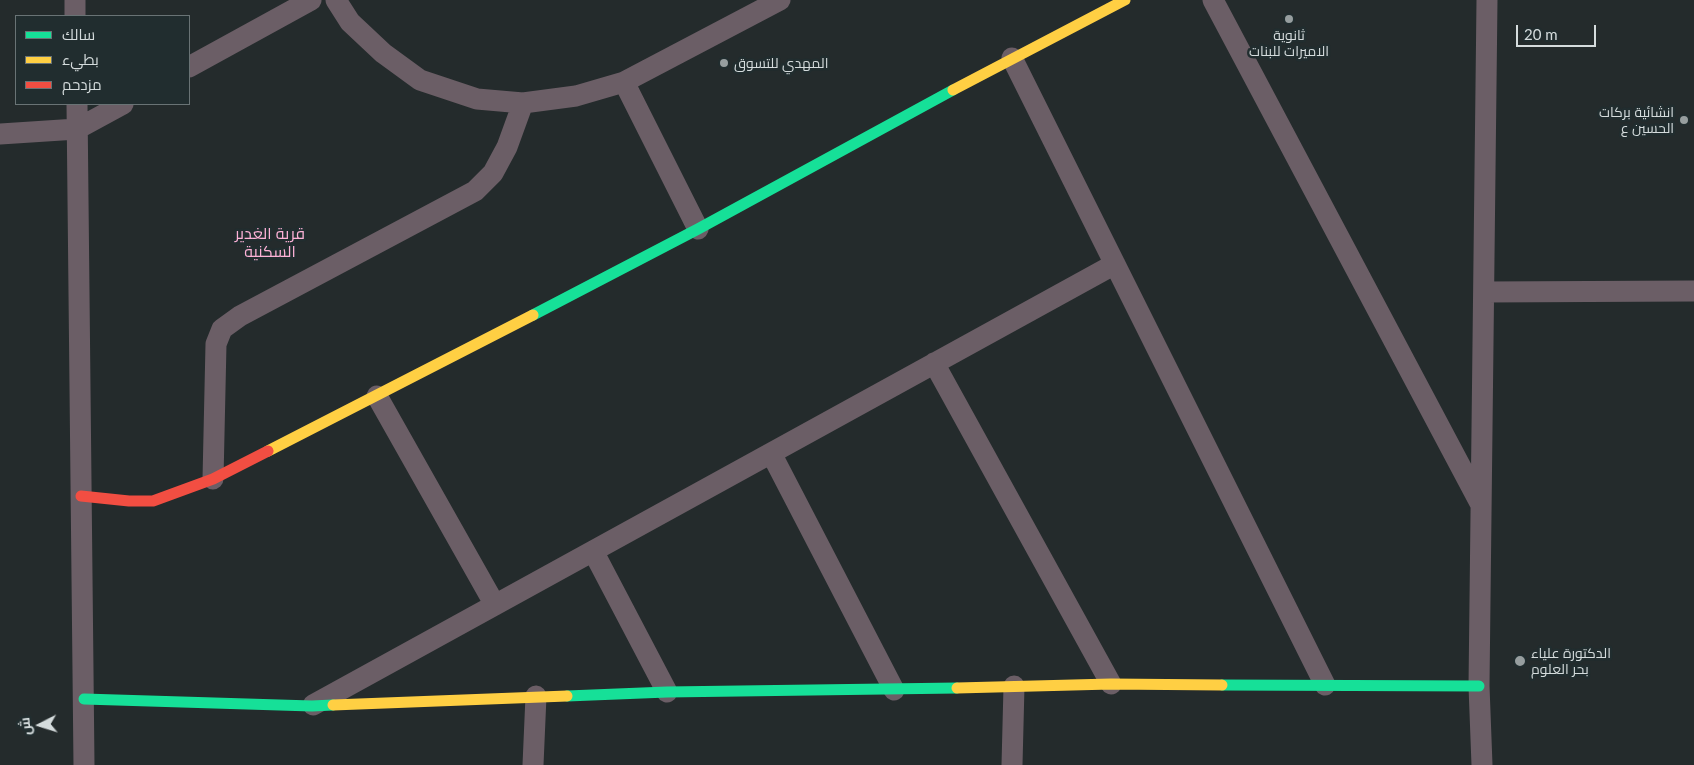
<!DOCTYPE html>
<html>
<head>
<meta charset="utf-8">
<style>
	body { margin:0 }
	#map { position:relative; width:1694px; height:765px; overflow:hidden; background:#242b2c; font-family:Lato,Cairo,sans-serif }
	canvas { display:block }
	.legend { position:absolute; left:15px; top:15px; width:175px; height:90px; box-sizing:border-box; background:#212d2f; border:1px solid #697375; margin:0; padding:6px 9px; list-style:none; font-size:15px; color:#d5dcdd }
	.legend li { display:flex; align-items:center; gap:10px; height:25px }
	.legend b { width:25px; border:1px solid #697375 }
	.north { position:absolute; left:15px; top:700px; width:50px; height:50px; -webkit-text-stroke:4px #212d2f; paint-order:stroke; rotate:265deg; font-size:14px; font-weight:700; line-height:20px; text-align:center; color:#d5dcdd }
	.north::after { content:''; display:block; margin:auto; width:18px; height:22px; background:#d5dcdd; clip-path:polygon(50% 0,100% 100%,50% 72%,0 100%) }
	.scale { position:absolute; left:1516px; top:25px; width:80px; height:22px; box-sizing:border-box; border:2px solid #d5dcdd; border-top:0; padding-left:6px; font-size:15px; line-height:18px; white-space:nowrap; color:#d5dcdd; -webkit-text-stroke:4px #212d2f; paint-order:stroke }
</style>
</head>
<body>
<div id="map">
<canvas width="1694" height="765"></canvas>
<ul class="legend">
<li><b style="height:6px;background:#16e098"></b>سالك</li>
<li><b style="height:6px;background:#ffcf43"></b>بطيء</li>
<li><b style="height:6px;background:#f24e42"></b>مزدحم</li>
</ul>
<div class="north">ش</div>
<div class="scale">20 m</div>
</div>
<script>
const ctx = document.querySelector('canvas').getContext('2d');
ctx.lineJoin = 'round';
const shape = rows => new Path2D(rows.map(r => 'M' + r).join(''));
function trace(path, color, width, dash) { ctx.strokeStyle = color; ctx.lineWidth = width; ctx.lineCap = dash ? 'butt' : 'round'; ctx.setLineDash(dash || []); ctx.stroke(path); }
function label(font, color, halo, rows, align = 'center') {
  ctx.font = font + ' Lato,Cairo,sans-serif'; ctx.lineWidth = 5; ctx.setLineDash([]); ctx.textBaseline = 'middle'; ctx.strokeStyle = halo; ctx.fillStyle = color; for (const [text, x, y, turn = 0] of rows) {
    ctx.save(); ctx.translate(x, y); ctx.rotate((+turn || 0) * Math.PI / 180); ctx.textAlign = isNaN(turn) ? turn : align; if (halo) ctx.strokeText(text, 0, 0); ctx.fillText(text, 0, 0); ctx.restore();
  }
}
const street = shape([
	[75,0,75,16],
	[336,0,350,22,383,53,420,80,477,99,523,103,576,96,624,82,780,0],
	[1213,0,1480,503],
	[1012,58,1325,685],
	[189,67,311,0],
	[624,82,698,229],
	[77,104,84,765],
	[0,134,77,129,123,104],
	[1484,292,1694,291],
	[934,363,1111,684],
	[377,396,495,605],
	[771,453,894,690],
	[213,479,216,344,222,329,240,316,475,191,493,173,507,147,523,103],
	[593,551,667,692],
	[313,705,1115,264],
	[533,765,536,696],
	[1012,765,1014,686],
	[1482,765,1479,686,1487,0]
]);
const fast = shape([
	[533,315,698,229,953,90],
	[1222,685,1479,686],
	[567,696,667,692,957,688],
	[84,699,312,706,333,705]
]);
const slow = shape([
	[953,90,1125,0],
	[268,451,533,315],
	[957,688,1111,684,1222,685],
	[333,705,567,696]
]);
const jam = shape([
	[81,496,129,501,153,501,213,479,268,451]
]);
const markers = [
	[1289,19,5,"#979e9f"],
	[724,63,5,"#979e9f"],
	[1684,120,5,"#979e9f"],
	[1520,661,6,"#979e9f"]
];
const poiNames = [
	["ثانوية",1289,35,"center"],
	["الاميرات للبنات",1289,51,"center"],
	["المهدي للتسوق",734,63],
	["انشائية بركات",1674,112,"right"],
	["الحسين ع",1674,128,"right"],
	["الدكتورة علياء",1531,653],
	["بحر العلوم",1531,669]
];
const quarterNames = [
	["قرية الغدير",270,234],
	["السكنية",270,252]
];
trace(street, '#6b5e66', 21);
trace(fast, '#16e098', 11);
trace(slow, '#ffcf43', 11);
trace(jam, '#f24e42', 11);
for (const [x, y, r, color] of markers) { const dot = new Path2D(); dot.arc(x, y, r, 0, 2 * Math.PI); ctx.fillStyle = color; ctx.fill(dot); trace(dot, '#212d2f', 2); }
label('14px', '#d5dcdd', '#212d2f', poiNames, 'left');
label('16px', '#feb2d7', '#212d2f', quarterNames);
</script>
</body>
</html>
